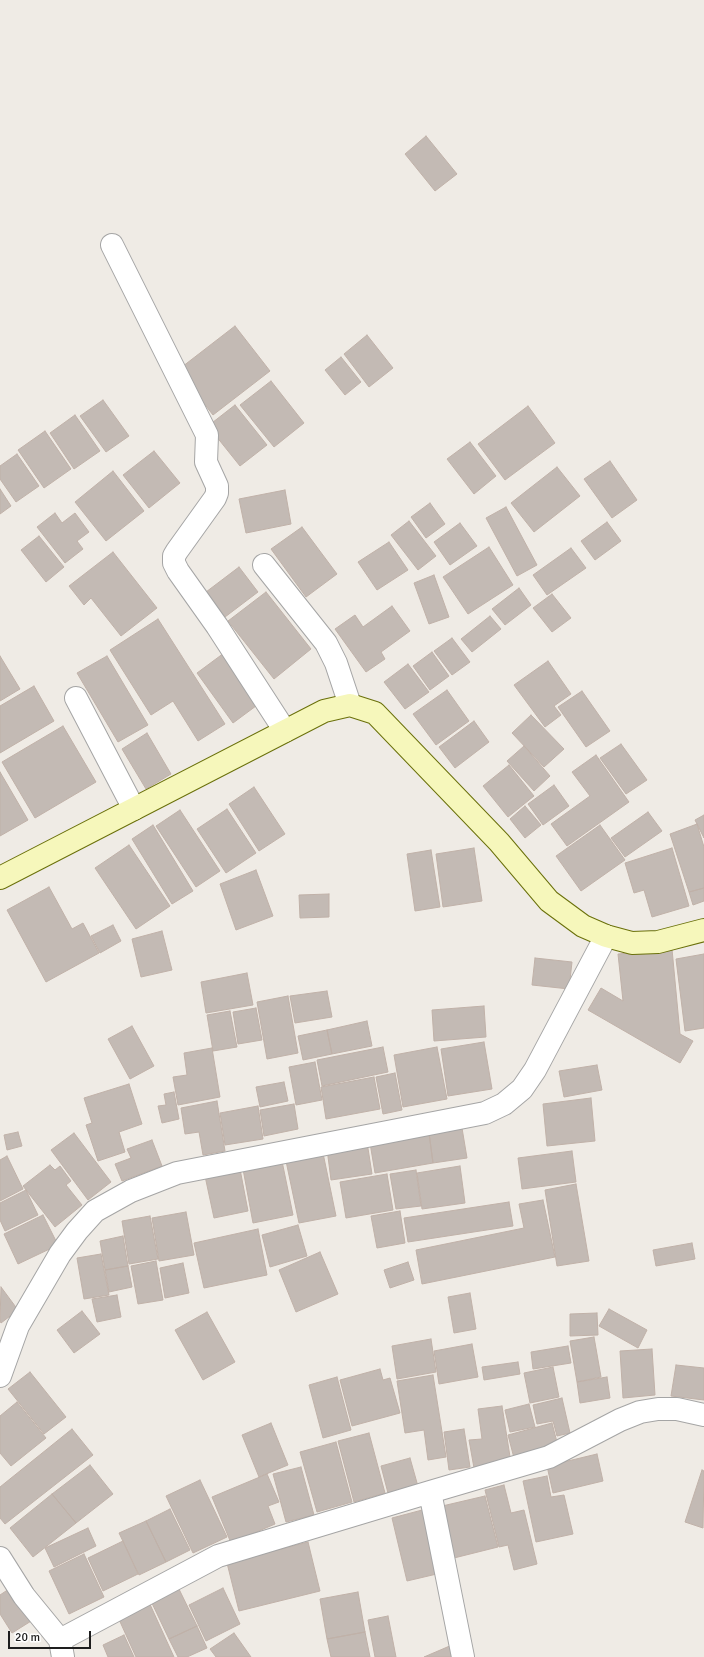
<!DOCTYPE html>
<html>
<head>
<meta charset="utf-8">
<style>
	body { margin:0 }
	#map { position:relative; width:704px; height:1657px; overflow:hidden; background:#efebe5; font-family:Signika,sans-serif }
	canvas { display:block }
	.scale { position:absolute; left:8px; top:1631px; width:83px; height:18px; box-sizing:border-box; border:2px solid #1e1e1e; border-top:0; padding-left:5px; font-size:12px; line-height:14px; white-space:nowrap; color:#1e1e1e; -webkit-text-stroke:3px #fff; paint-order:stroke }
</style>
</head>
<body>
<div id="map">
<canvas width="704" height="1657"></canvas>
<div class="scale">20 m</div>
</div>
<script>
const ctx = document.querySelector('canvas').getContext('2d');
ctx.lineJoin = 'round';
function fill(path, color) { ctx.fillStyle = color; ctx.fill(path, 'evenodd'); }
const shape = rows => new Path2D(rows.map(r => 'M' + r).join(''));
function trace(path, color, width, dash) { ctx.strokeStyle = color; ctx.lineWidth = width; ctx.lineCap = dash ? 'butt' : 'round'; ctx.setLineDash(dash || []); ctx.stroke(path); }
const building = shape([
	[426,136,457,174,435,191,405,154,426,136],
	[235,326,270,371,213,415,178,370,235,326],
	[367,335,393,368,369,387,344,354,367,335],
	[341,357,361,382,345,395,325,370,341,357],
	[271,381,304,423,274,447,240,405,271,381],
	[103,400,129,436,106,452,80,416,103,400],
	[235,405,267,445,240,466,208,426,235,405],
	[528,406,555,443,505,480,478,444,528,406],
	[75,415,100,451,74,469,50,433,75,415],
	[45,431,71,469,44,488,18,450,45,431],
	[470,442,496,476,474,494,447,459,470,442],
	[154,451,180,483,149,508,123,475,154,451],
	[17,454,39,486,16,502,0,479,0,466,17,454],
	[610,461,637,500,612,518,584,479,610,461],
	[557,467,580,496,534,532,511,503,557,467],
	[113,471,144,511,106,541,75,502,113,471],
	[0,489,11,506,0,514,0,489],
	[285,490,291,524,246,533,239,499,285,490],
	[430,503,445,524,426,538,411,517,430,503],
	[506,507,537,565,517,576,486,518,506,507],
	[55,513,62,523,75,513,89,532,77,541,83,549,65,563,37,527,55,513],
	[409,521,436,556,418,570,391,535,409,521],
	[607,522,621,541,595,560,581,541,607,522],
	[460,523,477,546,450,565,434,542,460,523],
	[302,527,337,574,306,597,271,549,302,527],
	[39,536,64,567,46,582,21,550,39,536],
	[389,542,408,570,377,590,358,562,389,542],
	[489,547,513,585,468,614,443,577,489,547],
	[571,548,586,568,547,595,533,575,571,548],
	[113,552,157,608,121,636,91,598,84,605,69,586,113,552],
	[239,567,258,592,225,617,206,592,239,567],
	[434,575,449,617,429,624,414,583,434,575],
	[519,588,531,605,505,625,492,609,519,588],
	[266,592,311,649,274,679,228,621,266,592],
	[552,594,571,618,552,632,533,608,552,594],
	[392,606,410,631,381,652,385,659,366,672,335,629,355,615,363,627,392,606],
	[490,616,501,629,472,652,461,639,490,616],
	[158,619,225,724,198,741,173,701,151,715,110,650,158,619],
	[452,638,470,662,452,675,434,651,452,638],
	[432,652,449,676,430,690,413,666,432,652],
	[224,653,260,703,233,723,197,673,224,653],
	[0,656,20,689,0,701,0,656],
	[107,656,148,725,118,742,77,673,107,656],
	[548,661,571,694,554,706,561,715,545,727,514,685,548,661],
	[408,664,429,692,405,709,384,682,408,664],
	[34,686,54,721,0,753,0,706,34,686],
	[447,690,469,721,436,745,413,714,447,690],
	[582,691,610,731,586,747,558,707,582,691],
	[531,715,564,749,544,767,512,733,531,715],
	[474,721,489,742,455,768,439,747,474,721],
	[63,726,96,782,35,818,2,762,63,726],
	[147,733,171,774,146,789,122,749,147,733],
	[621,744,647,780,626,794,600,758,621,744],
	[524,746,550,776,534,791,507,761,524,746],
	[596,755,629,802,567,846,551,824,590,796,572,772,596,755],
	[509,765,534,796,508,817,483,786,509,765],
	[0,772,28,820,0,836,0,772],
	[554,785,569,806,543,825,528,804,554,785],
	[254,787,285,834,259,851,229,804,254,787],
	[525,806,541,825,525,838,510,819,525,806],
	[227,809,256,853,226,873,197,829,227,809],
	[180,810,220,871,196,887,156,826,180,810],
	[648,812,662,831,625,857,611,838,648,812],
	[704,815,704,838,695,820,704,815],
	[697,824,704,847,704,888,689,892,670,834,697,824],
	[153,825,193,891,172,904,132,839,153,825],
	[600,825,625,860,581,891,556,856,600,825],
	[129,845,170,906,136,929,95,868,129,845],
	[474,848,482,901,443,907,436,854,474,848],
	[672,848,689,906,652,917,644,890,634,893,625,863,672,848],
	[431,850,440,907,415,911,407,854,431,850],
	[256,870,273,916,236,930,220,884,256,870],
	[49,887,72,929,83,923,99,953,46,982,7,910,49,887],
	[704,888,704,901,693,905,689,892,704,888],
	[329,894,329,917,300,918,299,895,329,894],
	[113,925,121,941,100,953,91,936,113,925],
	[162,931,172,970,141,977,132,939,162,931],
	[672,949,680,1034,693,1041,680,1063,588,1010,601,988,623,1001,618,954,672,949],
	[704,954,704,1028,685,1031,676,959,704,954],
	[535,958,572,962,569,989,532,985,535,958],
	[247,973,253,1005,206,1013,201,982,247,973],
	[327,991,332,1017,295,1023,290,996,327,991],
	[288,996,298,1053,267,1059,257,1002,288,996],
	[484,1006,486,1037,434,1041,432,1010,484,1006],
	[256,1008,262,1040,238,1044,233,1012,256,1008],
	[230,1011,237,1047,213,1051,207,1015,230,1011],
	[367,1021,372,1046,332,1054,327,1030,367,1021],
	[132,1026,154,1066,130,1079,108,1039,132,1026],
	[327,1030,332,1054,303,1060,298,1036,327,1030],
	[484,1042,492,1089,448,1096,441,1049,484,1042],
	[383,1047,388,1072,322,1086,317,1060,383,1047],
	[437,1047,447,1099,403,1107,394,1055,437,1047],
	[212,1048,220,1097,178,1105,173,1077,187,1075,184,1053,212,1048],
	[315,1062,322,1100,296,1105,289,1067,315,1062],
	[597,1065,602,1090,564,1097,559,1071,597,1065],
	[395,1073,402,1110,383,1114,376,1077,395,1073],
	[374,1077,380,1109,326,1119,321,1087,374,1077],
	[284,1082,288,1101,260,1107,256,1087,284,1082],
	[129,1084,142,1124,119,1132,125,1152,98,1161,86,1125,92,1123,84,1098,129,1084],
	[174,1092,179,1119,162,1123,158,1106,166,1105,164,1094,174,1092],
	[591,1098,595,1141,547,1146,543,1104,591,1098],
	[217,1101,225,1151,203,1155,199,1132,185,1134,181,1108,217,1101],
	[294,1104,298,1129,264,1136,260,1110,294,1104],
	[258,1106,263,1139,225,1145,220,1113,258,1106],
	[462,1128,467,1158,433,1163,429,1133,462,1128],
	[18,1132,22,1146,7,1150,4,1135,18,1132],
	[74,1133,111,1182,88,1200,51,1150,74,1133],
	[429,1133,433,1163,375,1173,370,1143,429,1133],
	[152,1140,162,1166,122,1181,115,1164,131,1158,127,1149,152,1140],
	[367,1142,372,1174,331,1180,327,1149,367,1142],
	[572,1151,576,1182,522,1189,518,1158,572,1151],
	[323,1153,336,1216,299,1223,286,1161,323,1153],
	[7,1156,23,1189,0,1201,0,1160,7,1156],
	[282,1161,293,1215,253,1223,243,1169,282,1161],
	[50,1165,55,1170,60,1166,71,1181,66,1185,82,1205,55,1227,23,1186,50,1165],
	[460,1166,465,1203,422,1209,417,1173,460,1166],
	[240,1169,248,1211,214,1218,205,1176,240,1169],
	[416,1170,421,1206,396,1209,390,1174,416,1170],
	[387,1174,393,1210,346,1218,340,1182,387,1174],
	[576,1184,589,1261,557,1266,545,1190,576,1184],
	[26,1190,38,1215,5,1231,0,1220,0,1203,26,1190],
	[543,1200,555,1257,422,1284,416,1250,524,1228,519,1204,543,1200],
	[509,1202,513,1226,408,1242,404,1218,509,1202],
	[400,1211,405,1243,377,1248,371,1216,400,1211],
	[186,1212,194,1255,159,1261,152,1218,186,1212],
	[43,1215,58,1245,18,1264,4,1234,43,1215],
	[150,1216,158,1259,129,1264,122,1221,150,1216],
	[298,1225,307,1256,270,1267,262,1235,298,1225],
	[258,1229,267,1275,204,1288,194,1243,258,1229],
	[123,1236,128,1266,105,1270,100,1241,123,1236],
	[692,1243,695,1259,656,1266,653,1250,692,1243],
	[320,1252,338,1294,296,1312,279,1270,320,1252],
	[101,1254,109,1295,84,1299,77,1258,101,1254],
	[156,1261,163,1300,138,1304,131,1266,156,1261],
	[408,1262,414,1280,390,1288,384,1270,408,1262],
	[183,1263,189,1293,165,1298,160,1268,183,1263],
	[128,1266,132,1287,109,1292,105,1270,128,1266],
	[1,1287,18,1310,1,1323,0,1321,1,1287],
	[470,1293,476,1329,454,1333,448,1297,470,1293],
	[117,1295,121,1317,97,1322,92,1299,117,1295],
	[609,1309,647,1330,638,1348,599,1326,609,1309],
	[82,1311,100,1334,74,1353,57,1330,82,1311],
	[207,1312,235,1362,203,1380,175,1330,207,1312],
	[597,1313,598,1335,570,1336,570,1314,597,1313],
	[594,1337,601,1377,577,1382,570,1341,594,1337],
	[431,1339,436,1372,397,1379,392,1346,431,1339],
	[472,1344,478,1377,439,1384,434,1351,472,1344],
	[568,1346,571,1363,533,1369,531,1352,568,1346],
	[652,1349,655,1395,623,1398,620,1351,652,1349],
	[518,1362,520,1374,484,1380,482,1367,518,1362],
	[676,1365,704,1368,704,1400,671,1396,676,1365],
	[553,1367,559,1397,530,1403,524,1373,553,1367],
	[380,1369,383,1380,390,1378,400,1413,352,1426,340,1380,380,1369],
	[30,1372,66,1417,44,1434,8,1389,30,1372],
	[433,1375,446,1457,428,1460,424,1430,405,1433,397,1381,433,1375],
	[337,1377,351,1430,323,1438,309,1385,337,1377],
	[607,1377,610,1398,580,1403,577,1382,607,1377],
	[562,1398,570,1433,557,1436,553,1421,537,1424,533,1405,562,1398],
	[17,1402,46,1438,11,1466,0,1453,0,1416,17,1402],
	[529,1404,535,1427,510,1432,505,1410,529,1404],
	[502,1406,511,1463,474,1468,469,1440,482,1439,478,1409,502,1406],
	[271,1423,288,1465,259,1477,242,1435,271,1423],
	[552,1423,558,1446,514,1458,508,1435,552,1423],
	[72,1429,93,1455,5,1524,0,1518,0,1487,72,1429],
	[464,1429,470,1467,449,1470,444,1432,464,1429],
	[369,1433,385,1493,354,1502,338,1441,369,1433],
	[336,1442,352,1502,317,1512,300,1452,336,1442],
	[597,1454,603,1481,553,1493,547,1466,597,1454],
	[410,1458,419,1490,389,1497,381,1466,410,1458],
	[90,1465,113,1494,76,1523,52,1494,90,1465],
	[301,1467,314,1515,286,1522,273,1474,301,1467],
	[702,1470,704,1471,703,1528,685,1522,702,1470],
	[267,1474,279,1502,268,1506,275,1524,231,1543,212,1497,267,1474],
	[547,1476,551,1497,564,1495,573,1534,536,1542,523,1481,547,1476],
	[200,1480,227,1537,193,1553,166,1496,200,1480],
	[504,1485,511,1513,524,1510,537,1564,514,1570,508,1545,499,1547,485,1490,504,1485],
	[52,1494,76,1523,33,1557,10,1528,52,1494],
	[485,1496,498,1547,450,1559,438,1507,485,1496],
	[170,1509,190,1550,166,1562,146,1521,170,1509],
	[426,1509,441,1573,407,1581,392,1518,426,1509],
	[146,1521,166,1562,139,1575,119,1533,146,1521],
	[88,1528,96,1546,54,1567,45,1548,88,1528],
	[123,1541,138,1574,103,1591,88,1558,123,1541],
	[308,1542,320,1591,239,1611,227,1563,308,1542],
	[84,1554,104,1597,69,1614,49,1571,84,1554],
	[15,1585,36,1618,12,1633,0,1614,0,1595,15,1585],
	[177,1585,197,1626,169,1639,150,1599,177,1585],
	[223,1588,240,1624,206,1641,189,1605,223,1588],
	[358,1592,365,1632,327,1639,320,1599,358,1592],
	[148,1600,174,1657,136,1657,117,1615,148,1600],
	[388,1616,396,1657,375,1657,368,1620,388,1616],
	[197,1626,207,1648,187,1657,178,1657,169,1639,197,1626],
	[365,1632,370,1657,331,1657,327,1639,365,1632],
	[234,1633,251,1657,216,1657,210,1649,234,1633],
	[124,1635,134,1657,108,1657,103,1645,124,1635],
	[452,1645,457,1657,424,1657,452,1645]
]);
const street = shape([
	[112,245,207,435,206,462,217,486,217,493,215,498,177,551,174,556,174,563,178,571,217,626,285,731],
	[264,565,326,643,336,663,350,705],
	[76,698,134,809],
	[0,1376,18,1326,60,1254,77,1231,95,1211,131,1191,177,1173,485,1113,504,1104,522,1089,535,1070,606,936],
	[430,1492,463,1657],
	[0,1558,24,1596,60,1640,63,1657],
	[60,1640,218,1556,430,1492,549,1457,620,1420,640,1412,658,1409,677,1409,704,1415]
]);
const secondary = shape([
	[0,878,324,711,350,705,375,713,499,842,549,901,583,926,606,936,632,943,658,942,704,930]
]);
fill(building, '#c3bab4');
trace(building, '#c0b1a8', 1);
trace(street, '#a5a5a5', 24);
trace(secondary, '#6a700a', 24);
trace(street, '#fff', 22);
trace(secondary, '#f6f7bb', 22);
</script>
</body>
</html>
